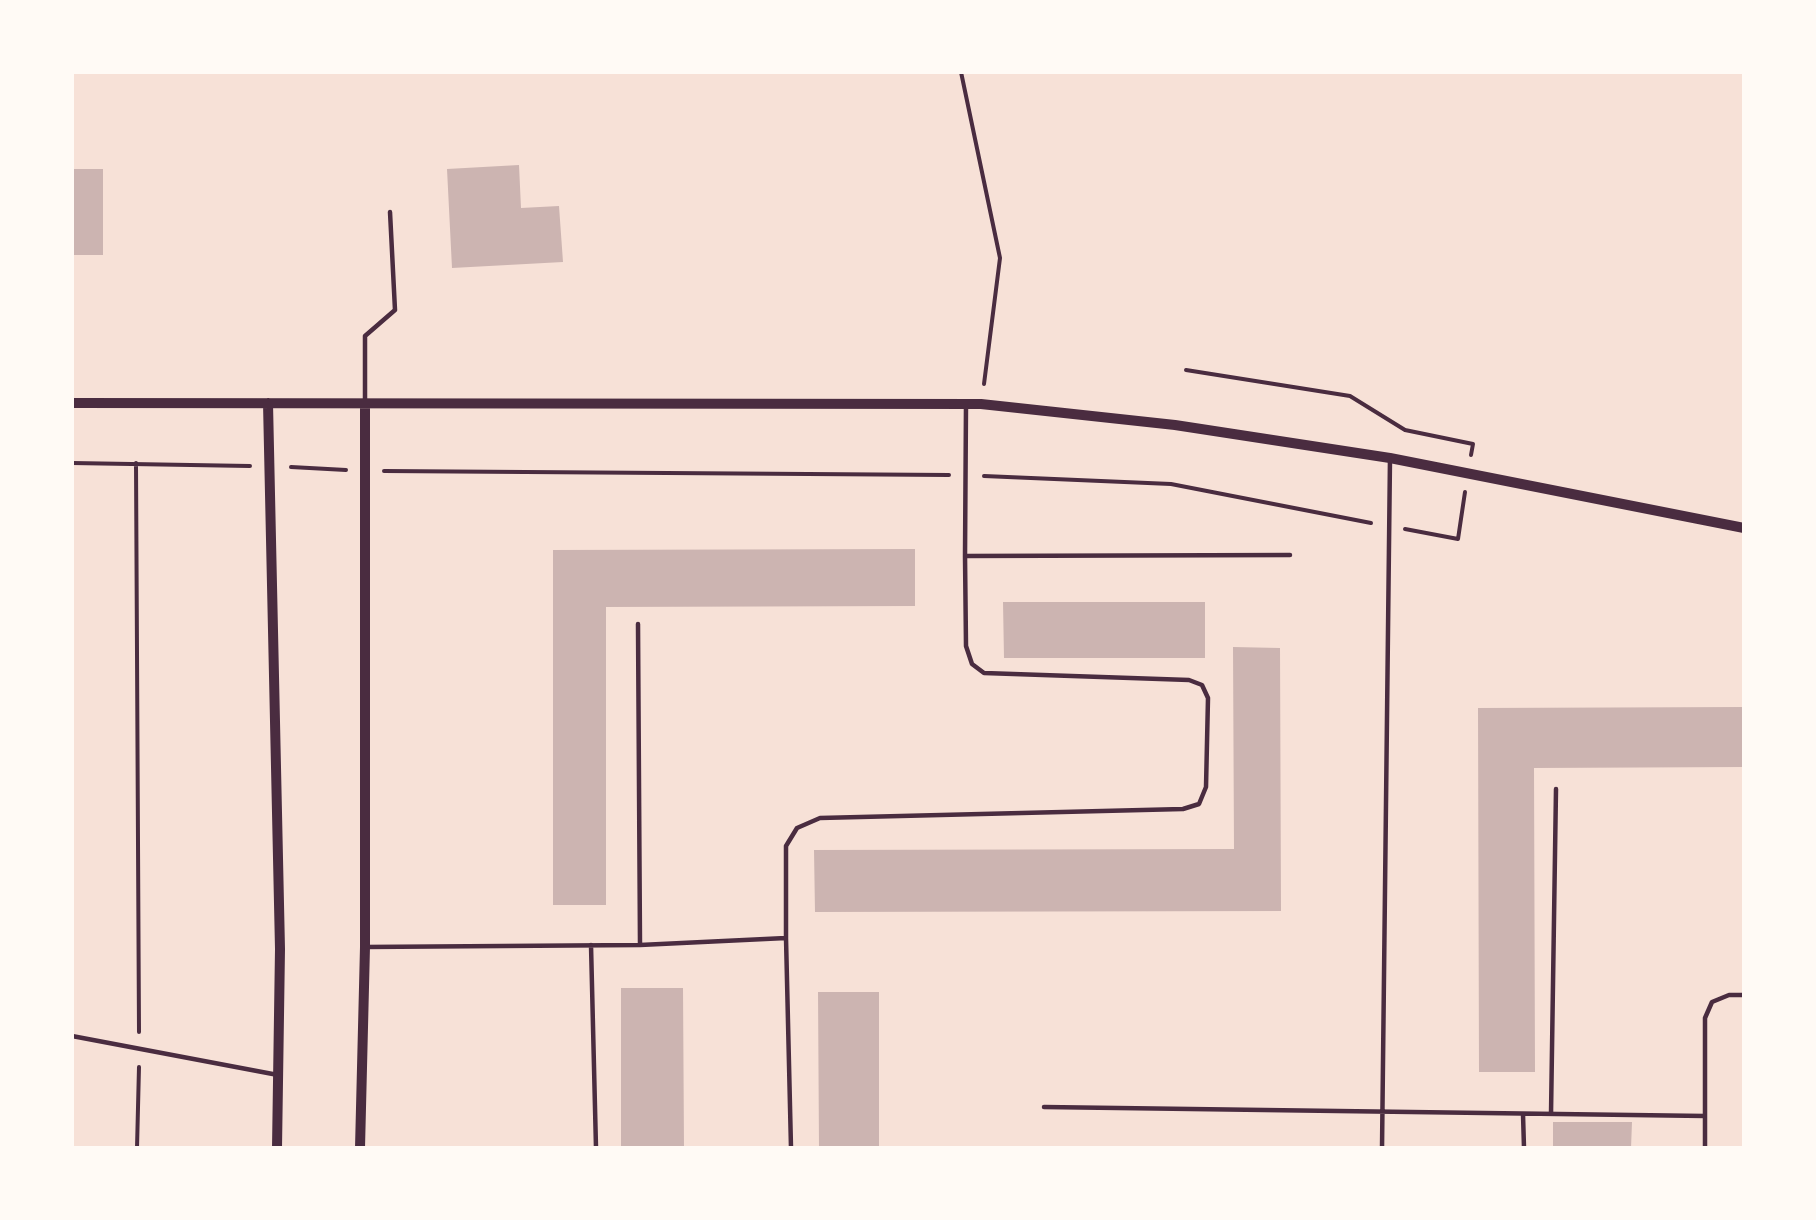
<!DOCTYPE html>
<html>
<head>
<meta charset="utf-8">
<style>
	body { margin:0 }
	#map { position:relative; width:1816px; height:1220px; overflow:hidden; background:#f7e1d7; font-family:"Noto Sans",sans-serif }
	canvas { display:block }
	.frame { position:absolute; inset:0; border:74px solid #fffaf5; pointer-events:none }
</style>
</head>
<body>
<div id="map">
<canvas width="1816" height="1220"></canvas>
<div class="frame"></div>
</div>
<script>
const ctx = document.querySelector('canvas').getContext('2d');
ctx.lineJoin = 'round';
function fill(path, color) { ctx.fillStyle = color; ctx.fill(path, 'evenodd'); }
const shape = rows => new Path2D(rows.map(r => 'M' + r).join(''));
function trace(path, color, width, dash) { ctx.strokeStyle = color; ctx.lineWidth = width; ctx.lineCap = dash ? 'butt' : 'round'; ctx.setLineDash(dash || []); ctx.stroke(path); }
const building = shape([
	[519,165,521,208,559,206,563,262,452,268,447,169],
	[72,169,103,169,103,255,72,255],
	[915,549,915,606,606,607,606,905,553,905,553,550],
	[1003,602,1205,602,1205,658,1004,658],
	[1233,647,1280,648,1281,911,815,912,814,850,1234,849],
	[1744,707,1744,767,1534,768,1535,1072,1479,1072,1478,708],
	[621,988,683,988,684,1148,621,1148],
	[818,992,879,992,879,1148,819,1148],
	[1553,1122,1632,1122,1631,1148,1553,1148]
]);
const path = shape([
	[961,72,1000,258,984,384],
	[1186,370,1350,396,1405,430,1473,444,1471,455],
	[72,463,250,466],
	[136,463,139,1032],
	[291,467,346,470],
	[384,471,949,475],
	[984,476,1171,484,1371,523],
	[1405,529,1458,539,1465,492],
	[137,1148,139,1067]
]);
const service = shape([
	[365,403,365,336,395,310,390,212],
	[965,556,1290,555],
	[786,938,791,1148],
	[591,945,596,1148],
	[640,945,786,938,786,846,797,828,820,818,1183,809,1199,804,1206,787,1208,698,1202,685,1189,680,984,673,972,664,966,646,965,556,966,404],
	[365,947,640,945,638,624],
	[72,1036,278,1075],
	[1044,1107,1705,1116],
	[1523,1114,1524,1148],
	[1551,1114,1556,789],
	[1382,1148,1390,458],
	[1705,1148,1705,1018,1712,1002,1729,995,1744,995]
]);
const tertiary = shape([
	[72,403,981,404,1175,425,1390,458,1744,528],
	[268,403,280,949,277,1148],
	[360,1148,365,947,365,403]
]);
fill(building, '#ccb4b1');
trace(path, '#4a2c40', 4);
trace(service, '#4a2c40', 4.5);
trace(tertiary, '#4a2c40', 10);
</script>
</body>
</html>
